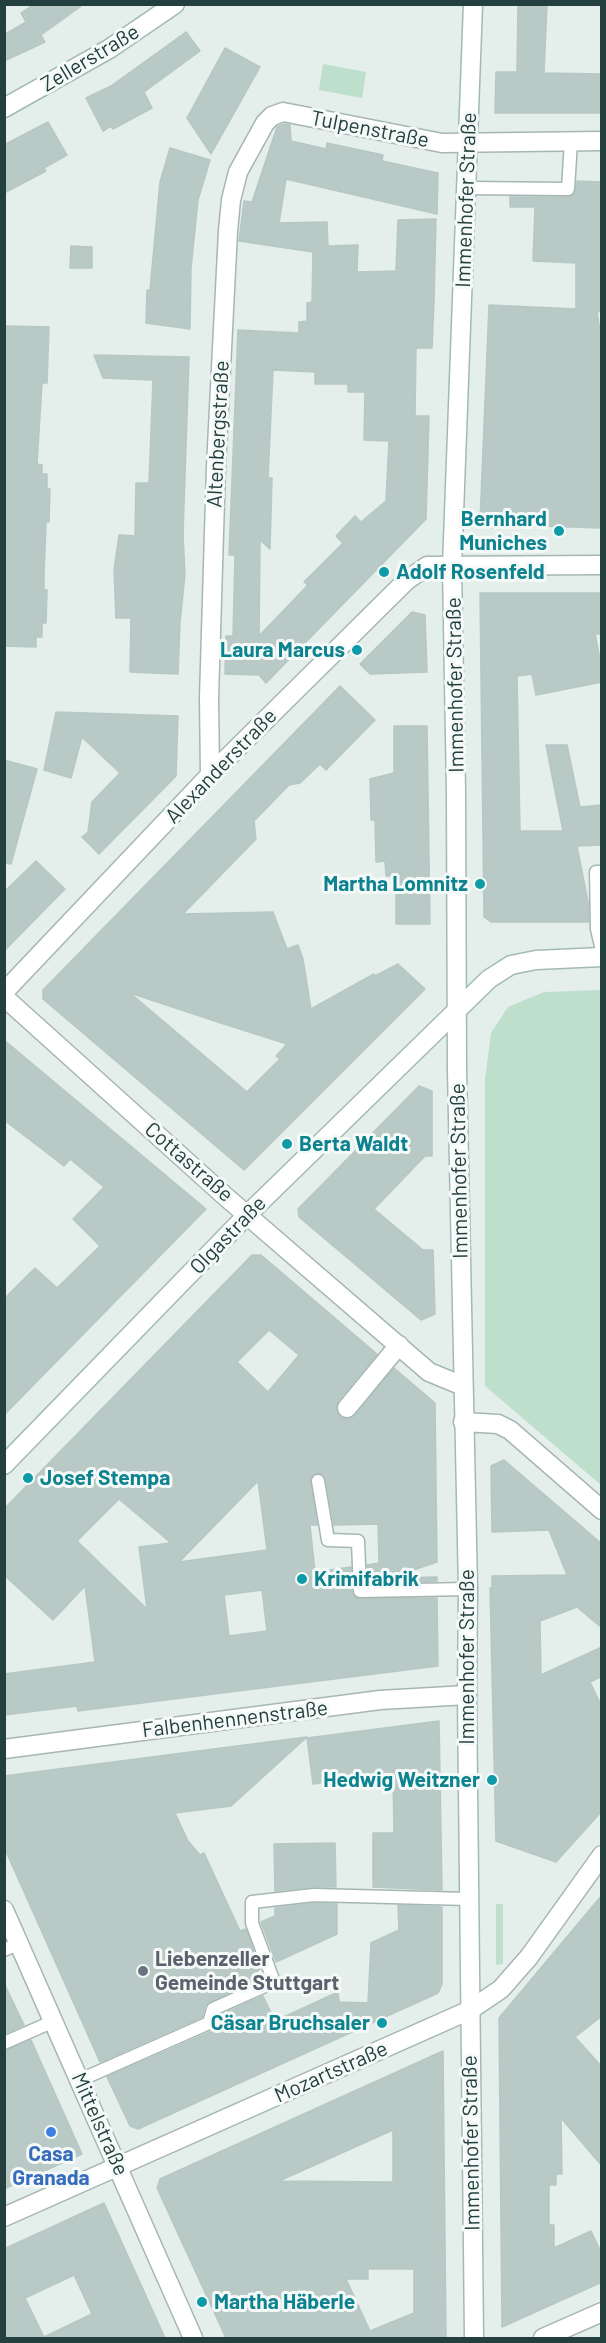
<!DOCTYPE html>
<html>
<head>
<meta charset="utf-8">
<style>
	body { margin:0 }
	#map { position:relative; width:606px; height:2343px; overflow:hidden; background:#e4eeeb; font-family:Barlow,sans-serif }
	canvas { display:block }
	.frame { position:absolute; inset:0; border:6px solid #23403e; pointer-events:none }
</style>
</head>
<body>
<div id="map">
<canvas width="606" height="2343"></canvas>
<div class="frame"></div>
</div>
<script>
const ctx = document.querySelector('canvas').getContext('2d');
ctx.lineJoin = 'round';
function fill(path, color) { ctx.fillStyle = color; ctx.fill(path, 'evenodd'); }
const shape = rows => new Path2D(rows.map(r => 'M' + r).join(''));
function trace(path, color, width, dash) { ctx.strokeStyle = color; ctx.lineWidth = width; ctx.lineCap = dash ? 'butt' : 'round'; ctx.setLineDash(dash || []); ctx.stroke(path); }
function label(font, color, halo, rows, align = 'center') {
  ctx.font = font + ' Barlow,sans-serif'; ctx.lineWidth = 6; ctx.setLineDash([]); ctx.textBaseline = 'middle'; ctx.strokeStyle = halo; ctx.fillStyle = color; for (const [text, x, y, turn = 0] of rows) {
    ctx.save(); ctx.translate(x, y); ctx.rotate((+turn || 0) * Math.PI / 180); ctx.textAlign = isNaN(turn) ? turn : align; if (halo) ctx.strokeText(text, 0, 0); ctx.fillText(text, 0, 0); ctx.restore();
  }
}
const green = shape([
	[323,64,366,72,362,98,319,90],
	[601,990,602,990,601,1485,485,1386,485,1080,491,1033,508,1007,544,992],
	[496,1904,503,1904,503,1964,496,1965]
]);
const building = shape([
	[34,4,84,4,41,35,45,42,4,61,4,35,26,22,21,13,34,4],
	[518,4,547,4,544,73,602,74,602,113,495,113,496,72,517,72,518,4],
	[186,32,200,51,144,92,152,108,113,129,111,126,103,131,86,98,111,86,186,32],
	[225,48,260,67,211,154,187,118,225,48],
	[48,122,67,155,44,168,46,171,4,193,4,145,48,122],
	[284,124,290,125,291,141,326,149,327,143,383,155,382,161,438,173,437,214,286,179,279,223,327,222,328,246,358,245,357,272,396,271,398,220,436,219,434,300,432,348,416,348,415,416,429,416,426,519,266,683,259,675,225,674,226,636,233,636,235,555,229,555,238,330,299,333,299,322,307,321,307,303,312,302,313,252,239,241,244,201,252,202,277,127,284,124],
	[273,370,315,372,315,384,348,384,348,392,365,392,364,440,389,441,386,501,361,522,355,516,336,536,343,543,304,582,308,585,259,636,260,540,270,549,272,478,268,478,273,370],
	[170,148,210,160,198,200,191,268,190,329,146,323,147,290,150,290,160,182,170,148],
	[577,181,602,182,602,311,597,312,602,344,602,528,539,526,486,528,480,522,489,305,576,309,576,263,533,261,535,207,510,207,510,197,568,197,575,193,577,181],
	[71,246,92,247,92,268,70,268,71,246],
	[4,326,49,327,47,383,42,383,37,464,42,465,42,474,47,474,47,489,50,489,49,522,46,522,44,575,44,590,47,590,46,623,42,623,42,637,36,637,36,647,4,646,4,326],
	[94,355,189,357,183,535,185,575,180,622,178,674,130,672,131,618,116,618,114,570,119,535,135,536,136,483,149,483,153,380,103,378,94,355],
	[480,593,602,593,602,634,595,634,602,670,602,682,536,695,532,674,517,676,520,831,563,831,546,745,567,745,580,807,602,805,602,845,577,846,588,902,589,922,491,922,484,917,480,593],
	[412,612,425,615,427,672,370,674,360,664,412,612],
	[340,686,375,720,326,770,320,764,300,783,289,785,254,821,256,839,183,914,273,912,287,949,298,945,303,959,311,1009,374,974,375,976,398,964,425,989,244,1170,43,999,43,990,340,686],
	[130,993,224,1024,287,1044,276,1056,280,1059,247,1092,130,993],
	[56,712,178,716,176,776,99,854,82,837,88,832,92,802,120,773,82,737,71,778,44,770,56,712],
	[394,726,427,726,430,924,396,924,396,876,386,876,385,861,376,862,375,820,371,820,370,779,394,773,394,726],
	[4,760,37,769,11,864,4,863,4,760],
	[36,861,65,889,4,951,4,892,36,861],
	[4,1040,206,1209,4,1415,4,1299,35,1268,57,1288,100,1246,73,1219,104,1187,70,1159,64,1166,4,1120,4,1040],
	[419,1086,432,1091,432,1156,425,1156,374,1209,423,1250,433,1250,435,1314,421,1320,299,1217,298,1209,419,1086],
	[252,1255,261,1255,377,1354,338,1401,336,1411,340,1417,346,1419,355,1416,394,1368,435,1403,437,1562,389,1578,437,1577,437,1581,368,1583,367,1565,379,1563,378,1524,334,1525,326,1480,320,1473,313,1474,310,1479,317,1525,310,1525,315,1572,351,1567,352,1591,356,1598,437,1598,438,1666,78,1711,77,1706,4,1715,4,1674,95,1662,85,1586,53,1620,4,1575,4,1509,252,1255],
	[269,1330,299,1355,268,1392,237,1362,269,1330],
	[258,1481,267,1550,179,1562,185,1556,258,1481],
	[119,1499,171,1543,139,1547,147,1609,77,1541,119,1499],
	[262,1590,267,1631,229,1636,224,1595,262,1590],
	[504,1460,602,1544,602,1628,577,1607,540,1621,541,1675,602,1647,602,1676,590,1682,602,1707,602,1811,556,1862,496,1841,490,1588,492,1588,492,1576,567,1575,549,1530,492,1532,491,1466,504,1460],
	[439,1721,442,1890,373,1887,373,1833,394,1833,393,1774,313,1784,307,1738,439,1721],
	[307,1737,231,1806,175,1813,188,1841,200,1855,204,1853,240,1931,246,1929,260,1969,254,1974,257,1981,209,2002,205,2006,202,2017,100,2062,4,1847,4,1776,307,1737],
	[335,1843,336,1887,313,1887,275,1891,274,1844,335,1843],
	[602,1895,602,2016,575,2037,602,2067,602,2166,561,2118,562,2174,556,2174,556,2185,549,2185,549,2225,554,2225,554,2248,591,2231,602,2254,602,2282,502,2327,499,2018,602,1895],
	[314,1903,337,1904,337,1934,276,1962,261,1922,275,1916,275,1908,314,1903],
	[398,1905,442,1907,442,1984,438,1993,138,2129,130,2126,107,2077,212,2031,217,2026,220,2015,263,1996,275,2021,338,1992,339,2002,368,2003,371,1943,399,1930,398,1905],
	[4,1983,24,2025,4,2034,4,1983],
	[31,2040,82,2154,4,2189,4,2051,31,2040],
	[443,2051,446,2338,226,2338,157,2188,160,2179,443,2051],
	[393,2130,393,2182,279,2181,393,2130],
	[368,2269,414,2269,414,2313,370,2331,346,2279,368,2279,368,2269],
	[104,2203,165,2338,4,2338,4,2249,104,2203],
	[74,2275,92,2314,44,2337,25,2298,74,2275]
]);
const lane = shape([
	[466,188,568,189,571,141],
	[602,872,596,872,597,929,602,950],
	[318,1481,328,1540,358,1541,360,1591,468,1589],
	[4,1950,20,1943],
	[4,2043,54,2021],
	[80,2080,209,2023,213,2009,274,1982,252,1923,252,1902,314,1895,468,1899]
]);
const street = shape([
	[210,775,209,698,216,467,228,231,231,200,238,172,265,123,272,116,283,112,442,143,602,141],
	[4,992,210,775,406,581,427,566,602,565],
	[4,997,226,1197,429,1372,463,1386],
	[347,1408,399,1345],
	[463,1422,498,1424,510,1430,602,1510],
	[4,1749,380,1700,467,1695],
	[4,1910,193,2338],
	[4,2217,470,2010,501,1989,529,1957,602,1855],
	[543,2338,602,2312]
]);
const secondary = shape([
	[473,4,452,567,456,793,457,1070,468,1589,467,1695,474,2338],
	[4,108,109,49,175,4],
	[4,1465,248,1214,489,979,511,965,536,960,602,957]
]);
const markers = [
	[559,531,6,"#0f9aa8"],
	[384,572,6,"#0f9aa8"],
	[357,650,6,"#0f9aa8"],
	[480,884,6,"#0f9aa8"],
	[287,1144,6,"#0f9aa8"],
	[28,1478,6,"#0f9aa8"],
	[302,1579,6,"#0f9aa8"],
	[492,1780,6,"#0f9aa8"],
	[143,1971,6,"#6b7280"],
	[382,2023,6,"#0f9aa8"],
	[51,2132,6,"#3f7fe0"],
	[202,2302,6,"#0f9aa8"]
];
const streetNames = [
	["Zellerstraße",90,58,-31],
	["Tulpenstraße",370,129,11],
	["Immenhofer Straße",466,200,-88],
	["Altenbergstraße",218,434,-87],
	["Immenhofer Straße",455,685,-91],
	["Alexanderstraße",221,766,-46],
	["Cottastraße",189,1162,41],
	["Immenhofer Straße",459,1171,-91],
	["Olgastraße",228,1235,-46],
	["Immenhofer Straße",467,1657,-90],
	["Falbenhennenstraße",235,1719,-7],
	["Mozartstraße",331,2072,-24],
	["Mittelstraße",100,2124,66],
	["Immenhofer Straße",471,2143,-91]
];
const cultureNames = [
	["Bernhard",547,519],
	["Muniches",547,543],
	["Adolf Rosenfeld",396,572,"left"],
	["Laura Marcus",345,650],
	["Martha Lomnitz",468,884],
	["Berta Waldt",299,1144,"left"],
	["Josef Stempa",40,1478,"left"],
	["Krimifabrik",314,1579,"left"],
	["Hedwig Weitzner",480,1780],
	["Cäsar Bruchsaler",370,2023],
	["Martha Häberle",214,2302,"left"]
];
const worshipNames = [
	["Liebenzeller",155,1959],
	["Gemeinde Stuttgart",155,1983]
];
const shopNames = [
	["Casa",51,2154],
	["Granada",51,2178]
];
fill(green, '#bddfcc');
fill(building, '#b9c9c5');
trace(building, '#b6c8c4', 1.5);
trace(lane, '#a6b6b4', 15);
trace(street, '#a6b6b4', 21);
trace(secondary, '#a2bab6', 21);
trace(lane, '#fff', 12);
trace(street, '#fff', 18);
trace(secondary, '#fff', 18);
for (const [x, y, r, color] of markers) { const dot = new Path2D(); dot.arc(x, y, r, 0, 2 * Math.PI); ctx.fillStyle = color; ctx.fill(dot); trace(dot, '#f5faf8', 2); }
label('21px', '#23403e', '#f5faf8', streetNames);
label('bold 21px', '#0d838f', '#f5faf8', cultureNames, 'right');
label('bold 21px', '#5b616d', '#f5faf8', worshipNames, 'left');
label('bold 21px', '#366cbe', '#f5faf8', shopNames);
</script>
</body>
</html>
